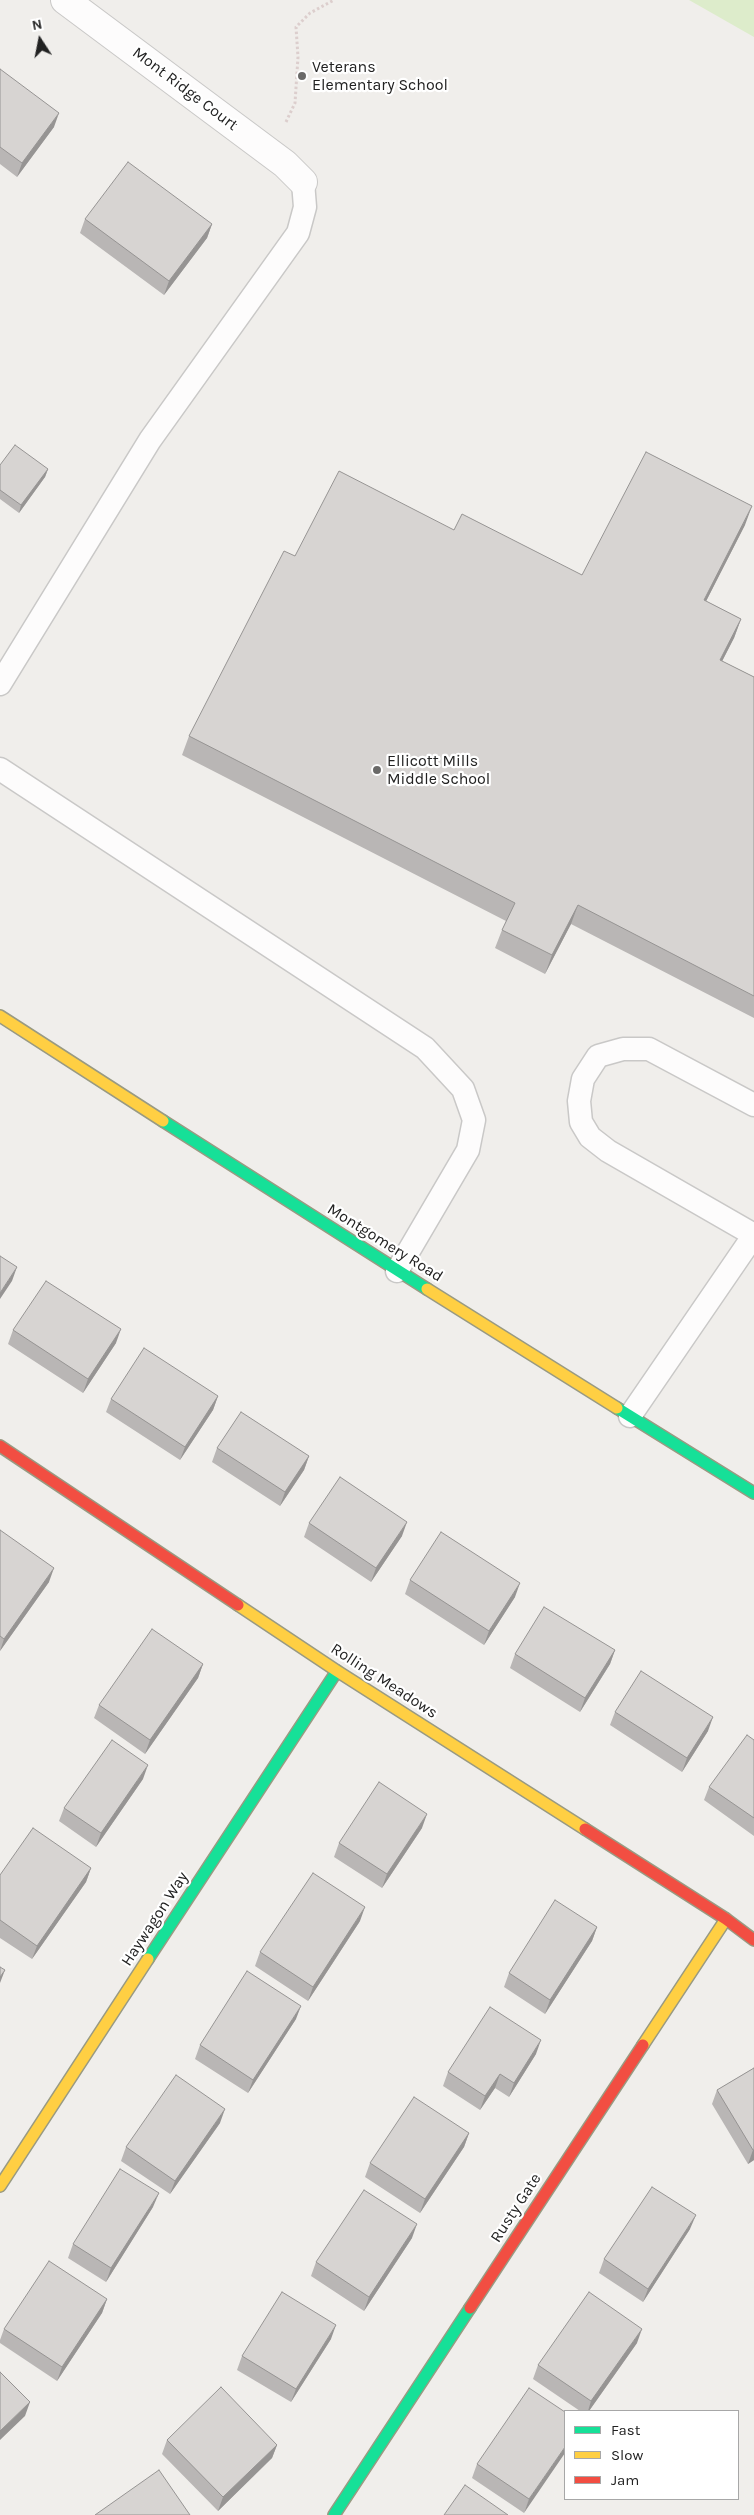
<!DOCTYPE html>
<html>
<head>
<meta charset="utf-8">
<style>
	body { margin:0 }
	#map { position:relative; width:754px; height:2515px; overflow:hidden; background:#f0eeeb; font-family:Karla,sans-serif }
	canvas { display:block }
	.legend { position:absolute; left:564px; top:2410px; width:175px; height:90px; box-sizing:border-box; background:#fff; border:1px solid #a7a7a7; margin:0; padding:6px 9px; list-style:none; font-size:15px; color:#222 }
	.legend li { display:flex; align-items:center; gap:10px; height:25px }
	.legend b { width:25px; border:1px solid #a7a7a7 }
	.north { position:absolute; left:15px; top:15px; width:50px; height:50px; -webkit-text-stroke:4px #fff; paint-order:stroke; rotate:349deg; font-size:14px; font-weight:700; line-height:20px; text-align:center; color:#222 }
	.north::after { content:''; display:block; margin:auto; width:18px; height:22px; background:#222; clip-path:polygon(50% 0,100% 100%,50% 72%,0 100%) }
</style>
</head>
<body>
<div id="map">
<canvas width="754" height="2515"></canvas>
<ul class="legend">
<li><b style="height:6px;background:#16e098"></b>Fast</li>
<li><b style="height:6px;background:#ffcf43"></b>Slow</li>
<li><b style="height:6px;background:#f24e42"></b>Jam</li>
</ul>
<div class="north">N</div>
</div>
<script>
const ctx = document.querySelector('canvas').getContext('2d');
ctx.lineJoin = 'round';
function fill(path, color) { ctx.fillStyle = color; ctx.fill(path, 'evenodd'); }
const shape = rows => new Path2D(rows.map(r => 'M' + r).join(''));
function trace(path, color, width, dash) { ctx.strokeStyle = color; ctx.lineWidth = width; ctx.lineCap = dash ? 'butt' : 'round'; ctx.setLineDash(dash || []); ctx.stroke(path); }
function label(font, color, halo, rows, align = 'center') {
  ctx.font = font + ' Karla,sans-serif'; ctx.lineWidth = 4.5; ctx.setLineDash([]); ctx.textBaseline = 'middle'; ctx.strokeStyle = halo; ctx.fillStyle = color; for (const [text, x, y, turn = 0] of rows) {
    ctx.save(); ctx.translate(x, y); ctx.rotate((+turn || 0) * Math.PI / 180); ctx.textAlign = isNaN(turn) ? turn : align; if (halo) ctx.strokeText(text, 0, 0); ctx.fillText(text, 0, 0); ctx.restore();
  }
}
const grass = shape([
	[689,0,754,0,754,37]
]);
const path = shape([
	[286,122,295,103,298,57,296,27,310,13,334,0]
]);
const lane = shape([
	[0,684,150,440,298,233,305,207,303,182],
	[0,769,425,1048,463,1089,474,1120,468,1150,397,1271],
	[754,1105,649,1049,623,1049,598,1056,583,1079,579,1101,581,1122,590,1137,608,1151,754,1235],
	[630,1416,754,1235]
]);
const street = shape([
	[65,0,285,164,303,182]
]);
const fast = shape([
	[163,1121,427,1289],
	[617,1408,754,1493],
	[148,1959,337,1671],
	[334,2515,470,2308]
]);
const slow = shape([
	[0,1016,163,1121],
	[427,1289,617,1408],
	[238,1605,337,1671,585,1829],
	[643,2045,726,1919],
	[0,2186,148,1959]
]);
const jam = shape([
	[0,1446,238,1605],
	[585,1829,726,1919,754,1940],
	[470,2308,643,2045]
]);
const wall = shape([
	[0,69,54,127,17,177,0,164],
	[85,219,212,224,207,238,164,295,80,233],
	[0,465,48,469,45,477,19,513,0,499],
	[745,525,706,601,741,619,734,638,722,661,754,677,754,1018,571,924,545,974,495,948,502,930,506,921,182,755,189,736,295,556,454,530,582,575],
	[13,1330,116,1343,83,1393,8,1344],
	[218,1396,213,1410,180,1460,106,1412,111,1399],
	[217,1448,309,1456,304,1470,280,1506,212,1462],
	[309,1523,402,1536,371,1582,304,1537],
	[0,1530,49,1582,0,1651],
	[410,1580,515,1597,484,1645,405,1594],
	[615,1650,610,1664,580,1712,510,1668,515,1654],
	[203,1664,198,1678,145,1754,94,1718,99,1705],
	[615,1712,708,1731,682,1772,610,1725],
	[754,1740,754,1836,704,1800,709,1787],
	[143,1779,96,1847,59,1821,64,1808],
	[422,1828,382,1888,334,1857,339,1843],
	[91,1868,86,1882,32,1959,0,1938,0,1875],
	[360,1921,308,2001,255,1966,260,1952],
	[597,1927,592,1941,545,2014,504,1987,509,1973],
	[296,2019,248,2093,195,2059,200,2045],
	[536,2054,509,2097,495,2088,480,2110,443,2086,448,2072],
	[754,2068,754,2160,748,2164,712,2104,717,2090],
	[220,2123,170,2194,121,2161,126,2147],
	[469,2133,464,2147,420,2213,365,2177,370,2163],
	[153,2207,106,2282,68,2258,73,2244],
	[690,2229,643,2302,599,2273,604,2259],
	[412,2238,364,2311,311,2276,316,2262],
	[107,2299,102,2313,57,2381,0,2343,0,2340,4,2329],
	[331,2339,291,2402,237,2370,242,2356],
	[637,2343,589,2411,580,2411,533,2379,538,2365],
	[565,2412,524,2513,472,2478,477,2464],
	[167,2440,277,2445,272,2458,218,2511,162,2454]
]);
const shadedWall = shape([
	[59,113,54,127,17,177,22,163],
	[212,224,207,238,164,295,169,281],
	[48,469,45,477,19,513,21,505],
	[752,506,745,525,697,619,704,600],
	[741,619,734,638,713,679,720,660],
	[578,905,571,924,545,974,552,955],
	[17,1267,12,1281,0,1299,0,1293],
	[121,1329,116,1343,83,1393,88,1379],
	[218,1396,213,1410,180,1460,185,1447],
	[309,1456,304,1470,280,1506,285,1492],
	[407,1522,402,1536,371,1582,376,1568],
	[54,1568,49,1582,0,1651,4,1639],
	[520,1583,515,1597,484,1645,489,1631],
	[615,1650,610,1664,580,1712,585,1698],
	[203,1664,198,1678,145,1754,150,1740],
	[713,1717,708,1731,682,1772,687,1758],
	[148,1765,143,1779,96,1847,101,1833],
	[427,1814,422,1828,382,1888,387,1874],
	[91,1868,86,1882,32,1959,37,1946],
	[365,1907,360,1921,308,2001,313,1987],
	[597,1927,592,1941,545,2014,550,2000],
	[5,1970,0,1983,0,1977],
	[301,2006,296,2019,248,2093,253,2080],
	[541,2040,536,2054,509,2097,514,2083],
	[500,2074,495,2088,480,2110,485,2096],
	[225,2109,220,2123,170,2194,175,2181],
	[469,2133,464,2147,420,2213,425,2199],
	[753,2150,754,2150,754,2160,748,2164],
	[159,2193,153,2207,106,2282,111,2268],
	[696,2215,690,2229,643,2302,648,2289],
	[417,2224,412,2238,364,2311,369,2297],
	[107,2299,102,2313,57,2381,62,2367],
	[336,2325,331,2339,291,2402,296,2389],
	[642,2329,637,2343,589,2411,588,2411,591,2401],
	[30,2402,25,2416,0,2440,0,2431],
	[277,2445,272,2458,218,2511,223,2497],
	[565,2447,565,2453,524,2513,529,2499]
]);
const building = shape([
	[0,69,59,113,22,163,0,147,0,69],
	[128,162,212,224,169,281,85,219,128,162],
	[15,445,48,469,21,505,0,490,0,465,15,445],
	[646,452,752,506,704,600,741,619,720,660,754,677,754,996,578,905,552,955,502,930,515,903,189,736,284,551,295,556,339,471,454,530,462,514,582,575,646,452],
	[0,1256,17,1267,0,1293,0,1256],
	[46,1281,121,1329,88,1379,13,1330,46,1281],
	[144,1348,218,1396,185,1447,111,1399,144,1348],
	[241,1412,309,1456,285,1492,217,1448,241,1412],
	[340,1477,407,1522,376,1568,309,1523,340,1477],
	[0,1530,54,1568,4,1639,0,1636,0,1530],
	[441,1532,520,1583,489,1631,410,1580,441,1532],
	[544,1607,615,1650,585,1698,515,1654,544,1607],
	[152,1629,203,1664,150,1740,99,1705,152,1629],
	[641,1671,713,1717,687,1758,615,1712,641,1671],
	[747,1735,754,1740,754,1818,709,1787,747,1735],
	[112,1740,148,1765,101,1833,64,1808,112,1740],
	[379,1782,427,1814,387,1874,339,1843,379,1782],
	[33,1828,91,1868,37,1946,0,1920,0,1875,33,1828],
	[313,1873,365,1907,313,1987,260,1952,313,1873],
	[555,1900,597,1927,550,2000,509,1973,555,1900],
	[0,1967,5,1970,0,1977,0,1967],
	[247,1971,301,2006,253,2080,200,2045,247,1971],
	[490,2007,541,2040,514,2083,500,2074,485,2096,448,2072,490,2007],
	[754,2068,754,2150,753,2150,717,2090,754,2068],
	[176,2075,225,2109,175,2181,126,2147,176,2075],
	[414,2097,469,2133,425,2199,370,2163,414,2097],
	[120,2169,159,2193,111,2268,73,2244,120,2169],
	[652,2187,696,2215,648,2289,604,2259,652,2187],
	[364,2190,417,2224,369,2297,316,2262,364,2190],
	[49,2261,107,2299,62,2367,4,2329,49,2261],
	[282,2292,336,2325,296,2389,242,2356,282,2292],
	[589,2292,642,2329,591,2401,538,2365,589,2292],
	[0,2372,30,2402,0,2431,0,2372],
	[221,2387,277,2445,223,2497,167,2440,221,2387],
	[529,2388,565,2412,565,2447,529,2499,477,2464,529,2388],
	[159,2470,190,2515,95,2515,159,2470],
	[465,2485,508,2515,444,2515,465,2485]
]);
const markers = [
	[302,76,5,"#6a6968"],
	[377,770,5,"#6a6968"]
];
const poiNames = [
	["Veterans",312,67],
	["Elementary School",312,85],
	["Ellicott Mills",387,761],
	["Middle School",387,779]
];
const streetNames = [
	["Mont Ridge Court",185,89,37],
	["Montgomery Road",385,1243,32],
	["Rolling Meadows",384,1681,33],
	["Haywagon Way",155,1919,-57],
	["Rusty Gate",516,2208,-57]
];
fill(grass, '#ddeccb');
trace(lane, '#c9c8c7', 25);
trace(street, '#c9c8c7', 30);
trace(fast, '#999a82', 14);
trace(slow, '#999a82', 14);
trace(jam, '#999a82', 14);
trace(path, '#dccecd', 3, [2.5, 2.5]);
trace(lane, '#fdfcfc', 22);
trace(street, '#fdfcfc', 28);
trace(fast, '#16e098', 11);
trace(slow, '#ffcf43', 11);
trace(jam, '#f24e42', 11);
fill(wall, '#b9b6b5');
fill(shadedWall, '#969493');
fill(building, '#d7d4d2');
trace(building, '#969493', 1);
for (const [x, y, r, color] of markers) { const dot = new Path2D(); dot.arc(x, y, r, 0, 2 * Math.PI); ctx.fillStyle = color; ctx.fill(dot); trace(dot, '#fff', 2); }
label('16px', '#222', '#fff', poiNames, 'left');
label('16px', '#222', '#fff', streetNames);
</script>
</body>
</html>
